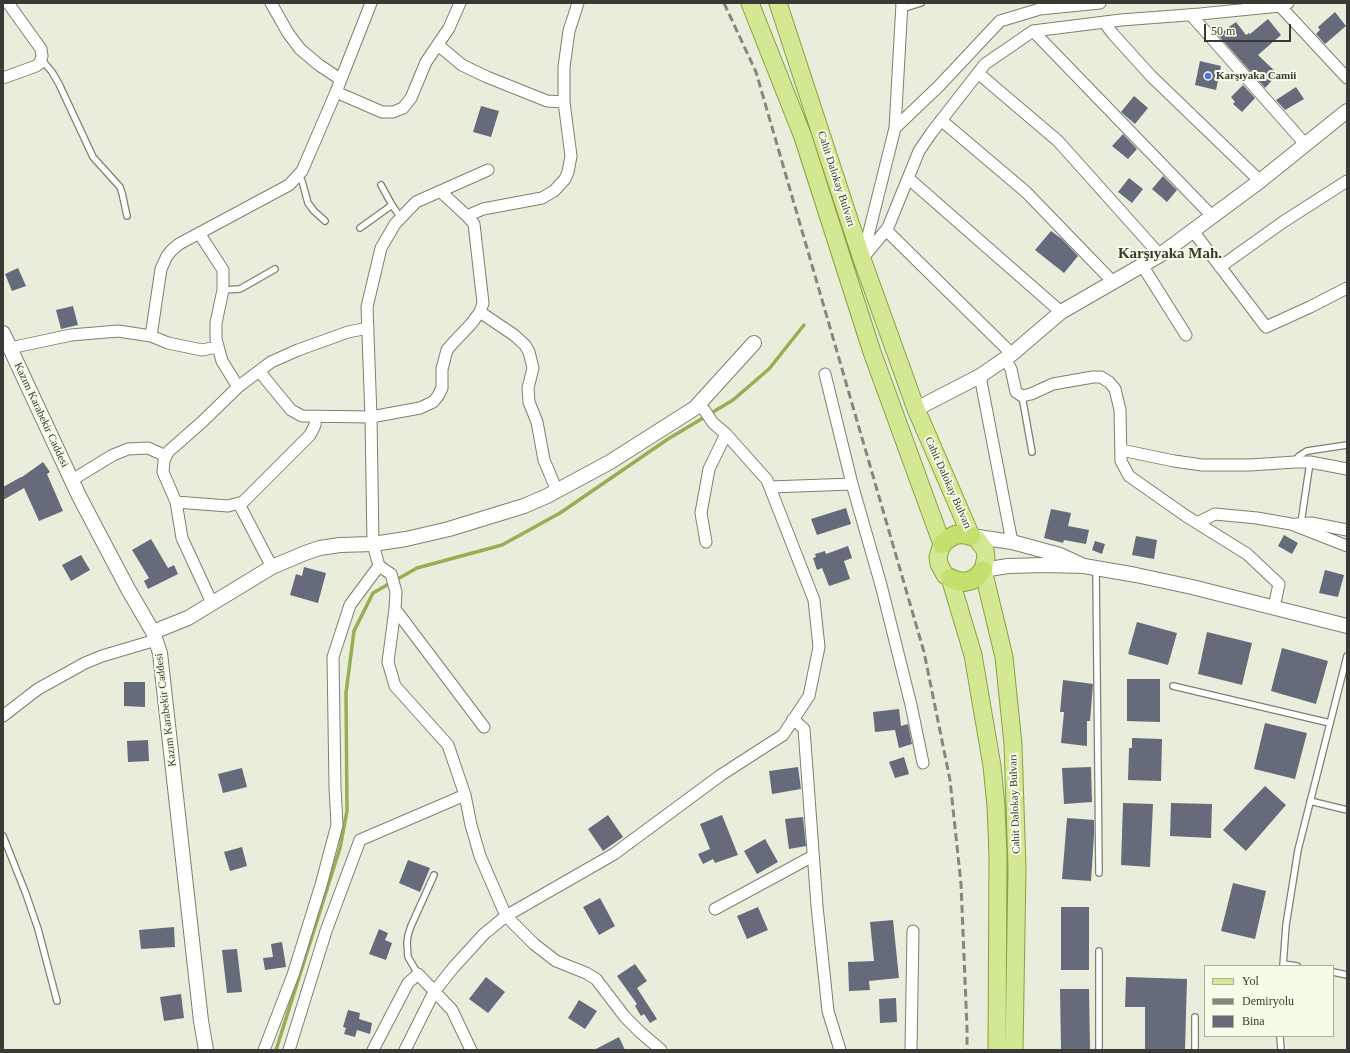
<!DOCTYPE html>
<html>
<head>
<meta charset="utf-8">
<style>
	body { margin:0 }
	#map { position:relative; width:1350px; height:1053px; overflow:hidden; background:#e8eedb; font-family:"Times New Roman",serif }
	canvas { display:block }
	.frame { position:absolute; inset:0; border:4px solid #383a33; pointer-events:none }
	.legend { position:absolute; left:1204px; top:965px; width:130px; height:72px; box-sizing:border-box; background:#f5fce8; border:1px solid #a9aea0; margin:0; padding:5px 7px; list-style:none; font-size:12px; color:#383a33 }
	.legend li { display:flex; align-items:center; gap:8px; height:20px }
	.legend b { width:20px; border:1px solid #a9aea0 }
	.scale { position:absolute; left:1204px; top:24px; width:87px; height:18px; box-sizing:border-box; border:2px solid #383a33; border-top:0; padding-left:5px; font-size:12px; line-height:14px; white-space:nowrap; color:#383a33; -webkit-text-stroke:3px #f5fce8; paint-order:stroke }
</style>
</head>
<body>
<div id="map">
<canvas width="1350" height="1053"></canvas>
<div class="frame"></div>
<ul class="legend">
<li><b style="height:5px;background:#d3e892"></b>Yol</li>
<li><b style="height:5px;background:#85897d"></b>Demiryolu</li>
<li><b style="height:11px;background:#656b7b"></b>Bina</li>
</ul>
<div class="scale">50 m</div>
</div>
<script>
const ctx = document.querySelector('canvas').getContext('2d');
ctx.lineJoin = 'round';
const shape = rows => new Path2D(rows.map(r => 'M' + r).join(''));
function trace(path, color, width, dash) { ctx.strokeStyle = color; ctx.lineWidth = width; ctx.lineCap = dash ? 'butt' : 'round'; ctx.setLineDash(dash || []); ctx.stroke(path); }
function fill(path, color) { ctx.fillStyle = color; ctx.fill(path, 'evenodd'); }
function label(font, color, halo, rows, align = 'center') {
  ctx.font = font + ' "Times New Roman",serif'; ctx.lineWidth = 4; ctx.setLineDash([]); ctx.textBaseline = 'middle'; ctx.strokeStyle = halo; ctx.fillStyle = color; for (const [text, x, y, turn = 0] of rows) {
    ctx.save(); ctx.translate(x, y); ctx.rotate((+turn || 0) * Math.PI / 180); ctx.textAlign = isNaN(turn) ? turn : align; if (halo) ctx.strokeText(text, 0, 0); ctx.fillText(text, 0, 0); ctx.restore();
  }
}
const stream = shape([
	[276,1050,340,848,347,811,346,693,354,631,373,593,417,568,502,545,560,513,668,439,733,400,769,369,804,325]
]);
const building = shape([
	[1335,12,1346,26,1325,44,1316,34,1320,30,1318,27],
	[1268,19,1281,35,1258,55,1278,74,1265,88,1218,35,1236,22,1246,35,1249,33,1250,34],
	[1200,61,1221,66,1216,90,1195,85],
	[1243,85,1255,98,1242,112,1233,104,1235,102,1231,97],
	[1296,87,1304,99,1285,110,1276,100],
	[1134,96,1148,108,1135,124,1121,112],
	[481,106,499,111,491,137,473,132],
	[1123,134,1137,149,1128,159,1112,146],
	[1163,176,1177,190,1167,202,1152,189],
	[1129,178,1143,189,1132,203,1118,192],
	[1051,231,1062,239,1078,256,1064,273,1035,250],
	[18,268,26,286,12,291,5,274],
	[73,306,78,325,61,329,56,310],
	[43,462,50,472,47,474,63,511,39,521,24,488,3,500,3,487,21,477,22,477],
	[846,508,851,524,817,535,811,519],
	[1051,509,1071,513,1068,526,1089,530,1086,544,1064,540,1063,543,1044,538],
	[1284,535,1298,543,1292,554,1278,546],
	[1136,536,1157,540,1154,559,1132,555],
	[151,539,168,568,174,565,178,574,148,589,144,581,149,578,132,550],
	[1095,541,1105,544,1102,554,1092,550],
	[848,546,852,558,844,561,850,579,829,586,822,568,817,570,813,558,816,557,815,554,825,551,826,554],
	[81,555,90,570,71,581,62,565],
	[304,567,326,573,318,603,290,595,296,574,302,576],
	[1325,570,1344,575,1338,597,1319,593],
	[1137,622,1177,633,1168,665,1128,654],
	[1207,632,1252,643,1242,685,1198,674],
	[1282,648,1328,661,1316,704,1271,691],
	[1127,679,1160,679,1160,722,1127,721],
	[1063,680,1093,684,1090,721,1087,721,1087,746,1061,743,1064,712,1060,712],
	[124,682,145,682,145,707,124,706],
	[899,709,901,726,908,724,912,744,899,748,895,730,875,732,873,712],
	[1265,723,1307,733,1295,779,1254,769],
	[1132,738,1162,739,1161,781,1128,780,1129,748,1132,748],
	[148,740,149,761,128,762,127,741],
	[904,757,909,774,895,778,889,762],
	[798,767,801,789,772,794,769,771],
	[1091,767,1092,802,1064,804,1062,768],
	[242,768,247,787,223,793,218,774],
	[1265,786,1286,805,1246,851,1223,830],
	[1123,803,1153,804,1150,867,1121,865],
	[1171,803,1212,804,1211,838,1170,836],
	[608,815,623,837,603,851,588,829],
	[722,815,738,855,715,863,713,859,703,864,698,854,710,849,700,824],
	[803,817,806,846,789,849,785,819],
	[1067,818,1094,820,1094,835,1091,881,1062,879],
	[765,839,778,862,757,874,744,851],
	[242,847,247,866,230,871,224,852],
	[408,860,430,868,420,892,399,883],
	[1233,883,1266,891,1255,939,1221,931],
	[600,898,615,926,599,935,583,907],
	[758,907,768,930,747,939,737,916],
	[1061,907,1089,907,1089,970,1061,970],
	[893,920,899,978,869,981,870,990,849,991,848,962,874,961,870,922],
	[174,927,175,947,141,949,139,930],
	[379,929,388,933,385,940,392,943,386,960,369,954],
	[282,942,286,967,265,970,263,958,273,957,271,944],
	[237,949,242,992,227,993,222,950],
	[635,964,647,981,637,988,657,1019,650,1023,644,1014,641,1016,635,1006,637,1004,617,976],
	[486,977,505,992,488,1013,469,999],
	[1126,977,1187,979,1185,1050,1145,1050,1145,1007,1125,1007],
	[1060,989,1089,989,1090,1050,1061,1050],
	[181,994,184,1018,164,1021,160,997],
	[896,998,897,1022,880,1023,879,999],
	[579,1000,597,1011,585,1029,568,1018],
	[348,1010,360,1013,359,1019,372,1023,370,1034,357,1030,355,1037,344,1034,346,1028,343,1027],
	[619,1037,625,1050,594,1050]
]);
const service = shape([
	[902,9,921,3],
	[42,60,52,72,59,84,93,157,120,187,122,193,127,216],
	[299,176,302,181,308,203,314,211,325,221],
	[381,185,392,205,401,218],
	[360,228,392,205],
	[223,290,240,289,275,269],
	[1022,396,1032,452],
	[1295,461,1299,456,1307,451,1347,445],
	[1301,523,1310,462],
	[1096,569,1099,873],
	[1173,686,1330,723],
	[1310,801,1347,810],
	[3,836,26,894,38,929,57,1001],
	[1283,964,1297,966],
	[1283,966,1286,925,1298,850,1347,656],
	[1333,972,1347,975],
	[418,974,408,957,407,943,408,935,411,926,434,875],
	[1280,1036,1281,1050],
	[1099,1050,1099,951],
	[1195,1050,1195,1017]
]);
const minor = shape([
	[271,3,288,33,300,49,319,65,340,79],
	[1280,6,1347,78],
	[1191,15,1306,145],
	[1104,22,1113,34,1151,76,1260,181],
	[1033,31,1212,216],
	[438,45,462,65,487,77,547,101,564,102],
	[978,73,1058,141,1160,255],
	[3,78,36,66,40,63,42,56,41,49,8,3],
	[336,92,382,112,393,112,403,108,411,98,426,62,449,28,460,3],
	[941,120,1026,192,1113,282],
	[895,128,939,86,1000,21,1040,9,1100,3],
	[488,170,416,202,395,224,381,248,367,307,371,417,373,544,379,566,391,574,396,592,395,609,388,662,395,686,448,745,465,795,471,825,480,856,506,916,534,944,556,961,586,973,596,979,625,1017,640,1032,661,1050],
	[908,178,1061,312],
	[467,216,483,209,542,198,554,191,565,179,568,172,571,156,564,102,564,67,569,31,578,3],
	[886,230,1012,354],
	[1193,231,1266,327,1310,307,1347,288],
	[199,233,223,270,223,290,216,323,216,339,222,361,238,387],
	[863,256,895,128,902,3],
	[862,259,886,230,889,225,919,151,932,132,985,64,1033,31,1121,20,1200,14,1280,6,1288,3],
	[1142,265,1186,335],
	[1220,267,1283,222,1347,181],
	[480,312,514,335,525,345,529,352,533,368,528,388,529,402,537,422,544,460,557,491],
	[151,336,161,269,167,256,172,250,179,244,289,185,302,171,336,92,371,3],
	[10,348,71,335,118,331,151,336,168,343,202,350,217,347],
	[1005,359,1011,369,1016,392,1022,396,1031,394,1053,384,1093,377,1101,377,1109,382,1115,389,1120,410,1121,461,1129,476,1186,516,1247,554,1279,584,1274,607],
	[259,371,291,410,302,416,371,417,420,408,433,402,438,396,442,388,442,369,447,350,452,344,471,324,480,312,483,303,474,224,467,216,440,191],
	[825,374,852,484,881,585,911,705,923,763],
	[980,376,1012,542],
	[1121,450,1174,461,1202,465,1250,465,1295,462,1310,462,1347,469],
	[72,480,113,455,128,449,148,448,166,456],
	[770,487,852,484],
	[176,502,228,506,243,502,310,435,315,425,316,417],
	[239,504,272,567],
	[1197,523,1215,514,1257,518,1291,524,1347,546],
	[1296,524,1311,523,1347,530],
	[706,542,701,513,709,469,726,434],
	[212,603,182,538,176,502,163,472,164,461,166,456,169,451,202,422,238,387,271,362,298,350,348,332,368,328],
	[395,609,484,727],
	[3,716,38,689,85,663,102,656,156,640],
	[793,719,804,729,817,906,828,1011,840,1050],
	[715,909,813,856],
	[264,1050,293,975,321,885,337,825,335,787,333,657,350,605,379,566],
	[289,1050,326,931,360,840,465,795],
	[373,1050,408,983,418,974,452,1010,471,1050],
	[405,1050,434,992,453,968,484,934,506,916,614,854,721,775,783,735,809,696,819,647,814,600,767,480,726,434,713,423,705,411,699,404],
	[911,1050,913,931]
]);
const tertiary = shape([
	[3,333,79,496,128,589,153,632,160,653,201,1021,206,1050],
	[916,409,980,376,1012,354,1061,312,1160,255,1260,181,1347,111],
	[971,536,1012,542,1060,555,1084,566,1044,565,1008,566,983,570],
	[1084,566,1136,575,1192,587,1347,626],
	[153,632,188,618,272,567,305,553,320,548,340,545,373,544,406,539,449,529,524,506,547,496,610,462,695,408,754,343]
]);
const primary = shape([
	[750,3,803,137,872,352,942,544,938,557,939,564,945,575,950,578,973,655,992,766,996,806,998,855,997,1050],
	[778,3,862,259,916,409,971,536,977,539,985,550,986,557,983,570,1004,657,1013,744,1017,869,1014,1050]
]);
const trunk = shape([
	[942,544,948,539,955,535,963,534,971,536],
	[950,578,957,581,964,582,972,580,978,576,983,570]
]);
const rail = shape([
	[724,3,756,72,924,652,950,780,961,884,967,1028,967,1050]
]);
const markers = [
	[1208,76,4,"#5570e6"]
];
const poiNames = [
	["Karşıyaka Camii",1216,76]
];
const streetNames = [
	["Cahit Dalokay Bulvarı",836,179,72],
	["Kazım Karabekir Caddesi",41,415,65],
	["Cahit Dalokay Bulvarı",948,483,66],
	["Kazım Karabekir Caddesi",166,710,-97],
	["Cahit Dalokay Bulvarı",1015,804,-92]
];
const districtNames = [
	["Karşıyaka Mah.",1170,254]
];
trace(stream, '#96ae54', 3.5);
fill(building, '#656b7b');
trace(service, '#7c8170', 8);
trace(minor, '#7c8170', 13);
trace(tertiary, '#7c8170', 16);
trace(primary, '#8aa141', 19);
trace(trunk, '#8aa141', 20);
trace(service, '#fff', 5.5);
trace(minor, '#fff', 11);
trace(tertiary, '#fff', 14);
trace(primary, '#d3e892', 17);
trace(trunk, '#c4e06e', 18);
trace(rail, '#85897d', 3, [8, 4]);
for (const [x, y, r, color] of markers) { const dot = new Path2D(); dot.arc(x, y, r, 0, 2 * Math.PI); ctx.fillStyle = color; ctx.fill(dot); trace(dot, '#f5fce8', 1.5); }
label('bold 11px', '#383a33', '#f5fce8', poiNames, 'left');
label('11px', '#383a33', '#f5fce8', streetNames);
label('bold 15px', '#383a33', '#f5fce8', districtNames);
</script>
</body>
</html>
